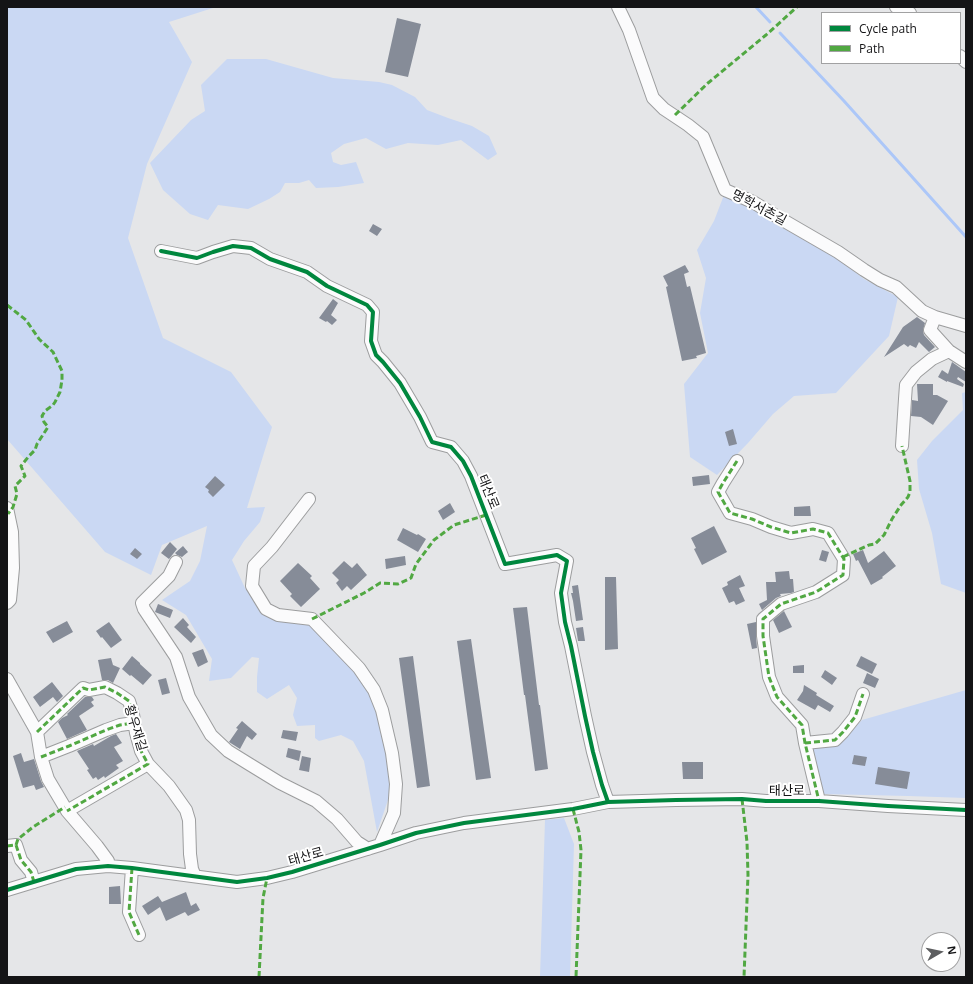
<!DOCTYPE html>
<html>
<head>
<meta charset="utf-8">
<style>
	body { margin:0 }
	#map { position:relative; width:973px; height:984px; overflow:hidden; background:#e5e6e8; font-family:"Open Sans",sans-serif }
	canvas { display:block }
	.frame { position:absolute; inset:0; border:8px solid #141416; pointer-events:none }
	.legend { position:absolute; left:821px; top:12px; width:140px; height:52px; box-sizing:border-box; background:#fff; border:1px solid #a1a1a2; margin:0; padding:5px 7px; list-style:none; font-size:12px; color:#141416 }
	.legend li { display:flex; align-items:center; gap:8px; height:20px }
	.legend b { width:20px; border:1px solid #a1a1a2 }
	.north { position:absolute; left:921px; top:932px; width:40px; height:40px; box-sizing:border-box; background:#fff; border:1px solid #a1a1a2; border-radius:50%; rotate:81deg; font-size:11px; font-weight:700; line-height:16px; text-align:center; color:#141416 }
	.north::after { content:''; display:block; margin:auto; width:14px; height:18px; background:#5d5e60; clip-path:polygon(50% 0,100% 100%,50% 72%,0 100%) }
</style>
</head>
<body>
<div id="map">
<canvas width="973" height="984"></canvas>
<div class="frame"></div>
<ul class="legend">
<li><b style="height:5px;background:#00873e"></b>Cycle path</li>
<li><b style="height:5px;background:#51a842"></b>Path</li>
</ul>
<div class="north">N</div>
</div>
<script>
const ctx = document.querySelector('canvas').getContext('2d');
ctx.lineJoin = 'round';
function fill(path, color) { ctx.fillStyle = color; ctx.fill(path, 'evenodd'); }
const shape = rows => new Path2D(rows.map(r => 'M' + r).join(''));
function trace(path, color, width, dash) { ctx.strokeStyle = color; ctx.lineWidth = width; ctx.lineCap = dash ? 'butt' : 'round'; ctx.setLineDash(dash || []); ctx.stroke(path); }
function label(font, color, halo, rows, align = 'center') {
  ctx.font = font + ' "Open Sans","Noto Sans KR",sans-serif'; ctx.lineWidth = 4; ctx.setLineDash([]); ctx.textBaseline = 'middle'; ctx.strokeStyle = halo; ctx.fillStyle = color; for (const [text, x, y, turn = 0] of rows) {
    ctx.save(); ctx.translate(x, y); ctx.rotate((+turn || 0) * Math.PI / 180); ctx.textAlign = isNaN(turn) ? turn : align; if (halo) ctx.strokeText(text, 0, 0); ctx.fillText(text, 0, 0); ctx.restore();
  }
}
const green = shape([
	[7,7,216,7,169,22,192,62,147,164,128,238,163,338,231,372,272,427,247,508,265,507,260,522,244,541,232,560,245,588,251,594,264,613,312,624,352,666,368,688,378,710,388,750,392,783,389,797,377,832,364,761,353,741,341,735,319,741,315,738,315,725,297,726,293,715,297,698,289,685,267,699,257,692,257,677,259,658,252,657,231,678,209,681,212,659,186,615,162,600,190,581,200,561,207,526,162,545,151,575,105,552,7,439],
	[227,59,266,59,333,78,379,82,392,85,415,97,427,110,448,118,472,126,489,136,497,154,488,160,461,140,438,145,408,143,386,149,366,138,344,144,331,153,333,162,341,165,356,162,364,183,338,187,316,188,309,180,299,183,285,183,280,192,269,199,248,209,218,205,208,220,190,214,163,190,150,163,191,120,205,111,201,85],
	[724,195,742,203,790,232,830,253,864,279,898,297,889,336,836,393,794,396,773,414,748,443,717,475,690,457,684,384,708,353,700,313,706,278,697,250,714,221],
	[966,392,966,593,941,584,932,533,919,489,917,460,932,441,963,410,962,393],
	[966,690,966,798,908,796,823,794,808,745,840,743,862,720],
	[564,818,574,844,570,977,540,977,545,820]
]);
const stream = shape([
	[756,7,770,22],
	[780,33,844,101,966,237]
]);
const building = shape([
	[397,18,421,24,408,77,385,72],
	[373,224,382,229,377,236,369,231],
	[685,265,689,272,684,274,687,287,690,286,706,353,696,356,697,358,682,361,666,287,668,286,663,276],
	[333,299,338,303,331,315,337,320,332,325,327,321,326,322,319,318],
	[917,317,925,323,923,331,924,335,935,347,929,352,919,342,916,348,910,345,908,347,904,344,884,357,903,327],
	[952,362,966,372,966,382,958,377,957,379,964,384,963,387,947,381,947,382,938,377,942,370,948,374],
	[917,384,933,384,933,395,937,395,948,401,933,425,921,417,911,416,912,400,918,401],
	[733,429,737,444,729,446,725,432],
	[709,475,710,484,693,486,692,477],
	[215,476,225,485,213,497,208,492,209,490,205,487],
	[450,503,455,512,443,520,438,511],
	[810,506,811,516,794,516,794,507],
	[714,526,727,552,702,565,694,549,696,548,691,538],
	[403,528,417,535,418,534,426,539,418,552,397,540],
	[170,542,177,549,169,559,161,553],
	[183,546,188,552,182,557,177,555,175,553],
	[135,548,142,554,137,559,130,554],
	[822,550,829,552,826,562,819,560],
	[863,550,868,563,884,551,896,566,882,577,883,578,871,585,858,560,856,561,853,554],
	[405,556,406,565,386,569,385,559],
	[344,561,352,568,357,563,367,575,351,590,347,586,342,591,336,583,339,580,332,573],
	[298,563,312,576,310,578,320,589,301,607,290,596,292,594,280,581],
	[789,571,790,579,793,579,794,592,791,593,780,594,781,596,776,598,762,610,759,604,767,600,766,582,776,582,775,572],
	[740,575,745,586,739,588,745,601,736,605,734,601,729,603,722,588,728,585,727,582],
	[605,577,616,577,618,649,605,650],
	[578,585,583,620,576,621,573,601,571,593,573,593,572,586],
	[158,604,173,610,170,618,155,612],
	[527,607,539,705,540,705,548,769,535,771,525,695,524,695,513,608],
	[784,611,792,627,779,633,773,620],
	[183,618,189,625,187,627,196,637,191,643,174,627],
	[67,621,73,632,53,643,46,632],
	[109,622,122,640,111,648,102,637,101,638,96,631],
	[756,622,756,636,757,648,752,649,747,624],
	[583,627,585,641,578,641,576,628],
	[471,639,491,778,476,780,457,641],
	[203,649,208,662,198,667,192,653],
	[132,656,140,663,140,664,152,675,143,685,131,675,130,676,122,669],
	[413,656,430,786,417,788,399,658],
	[861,656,877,664,872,674,856,666],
	[111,658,113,665,120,668,113,683,108,680,102,680,98,660],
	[804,665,804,673,793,673,793,666],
	[825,670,837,678,832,685,821,677],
	[867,673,879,679,875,688,863,683],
	[166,678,170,693,162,695,158,680],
	[52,682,63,696,57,702,53,697,40,707,33,697],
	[804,685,817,693,816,695,834,706,830,712,818,705,815,710,797,700,803,691],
	[85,697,92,697,94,700,91,702,94,706,79,716,87,730,67,739,58,722,62,718,68,715,67,714],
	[242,721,257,734,252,740,247,736,240,749,229,742,238,729,236,728],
	[283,730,298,732,296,741,281,738],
	[116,734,122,743,114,747,123,761,116,765,119,768,105,778,104,776,98,780,96,777,93,779,87,770,89,769,77,751,93,744,94,746,111,736],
	[288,748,301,751,299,761,286,757],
	[21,753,24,762,34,759,41,781,44,787,36,790,34,785,23,788,13,756],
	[854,755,867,757,865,766,852,764],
	[302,756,311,758,309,772,299,770],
	[682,762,703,762,703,779,683,779],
	[878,767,910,772,907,789,875,784],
	[120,886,121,904,109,904,109,887],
	[186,892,191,906,196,903,200,910,188,916,185,912,166,921,160,907,148,915,142,906,158,896,162,902]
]);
const minor = shape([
	[618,7,629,30,653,98,664,109,688,125,703,137,725,190,753,202,781,219,838,252,864,270,880,280,896,287,922,311,935,317,966,326],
	[896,7,910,13],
	[960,56,966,62],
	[161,251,197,258,213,252,233,246,251,248,270,259,307,272,327,286,367,305,373,312,371,341,376,355,383,362,400,383,420,417,432,442,451,447,463,461,471,476,505,564,557,555,567,561,561,593,565,622,571,646,585,716,593,752,602,785,608,802],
	[935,317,930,330,949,351,966,362],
	[902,446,905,399,906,385,916,372,932,359,949,351],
	[737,461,723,483,718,492,730,513,752,519,771,527,791,533,813,529,828,533,844,559,843,575,816,592,781,604,763,619,763,636,769,677,777,697,802,725,805,743,819,801],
	[309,499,272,547,254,566,252,586,266,609,278,615,312,619,359,668,374,690,382,710,392,753,396,784,394,813,380,845],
	[7,508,12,532,13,568,10,600,7,603],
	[176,562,169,576,142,603,144,609,176,657,189,697,211,735,228,751,249,764,280,783,316,801,337,819,357,842,368,849],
	[7,679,37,732,41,757,48,779,67,811,97,846,108,861,108,866],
	[37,732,83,688,89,690,105,687,117,693,129,701,133,714,136,733,141,751,148,764,169,786,186,810,189,820,190,854,192,869,195,876],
	[805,743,835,740,843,732,855,717,863,694],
	[41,757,69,746,106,730,120,725,134,723],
	[67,811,148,764],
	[7,846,16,845,21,860,31,872,34,882],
	[132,868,129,912,139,935],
	[7,890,76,869,108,866,132,868,237,882,267,878,292,872,380,845,416,833,464,823,573,809,608,802,676,800,742,799,766,801,819,801,888,806,966,810]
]);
const quiet = shape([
	[675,115,708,83,766,35,797,7],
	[7,305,26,320,39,339,53,352,62,371,62,380,60,392,55,402,53,405,45,411,42,416,44,422,48,427,37,444,35,450,29,456,21,466,25,476,15,486,17,494,13,507,8,514],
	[737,461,723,483,718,492,730,513,752,519,771,527,791,533,813,529,828,533,844,559,843,575,816,592,781,604,763,619,763,636,769,677,777,697,802,725,805,743,819,801],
	[843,557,869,545,875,544,884,535,892,519,901,505,908,497,910,492,910,481,902,446],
	[312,619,364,593,380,583,398,584,411,578,416,564,434,540,454,525,486,515],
	[37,732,83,688,89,690,105,687,117,693,129,701,133,714,136,733,141,751,148,764,67,811],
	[805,743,835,740,843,732,855,717,863,694],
	[41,757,69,746,106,730,120,725,134,723],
	[742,799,747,842,748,875,744,977],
	[573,809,579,832,581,850,576,977],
	[16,845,18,839,33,827,65,807],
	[16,845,21,860,31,872,34,882],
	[7,846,16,845],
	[132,868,129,912,139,935],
	[259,977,263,898,267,878]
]);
const cycleway = shape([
	[161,251,197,258,213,252,233,246,251,248,270,259,307,272,327,286,367,305,373,312,371,341,376,355,383,362,400,383,420,417,432,442,451,447,463,461,471,476,505,564,557,555,567,561,561,593,565,622,571,646,585,716,593,752,602,785,608,802],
	[7,890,76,869,108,866,132,868,237,882,267,878,292,872,380,845,416,833,464,823,573,809,608,802,676,800,742,799,766,801,819,801,888,806,966,810]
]);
const streetNames = [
	["명학서촌길",759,208,28],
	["태산로",488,492,68],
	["황우재길",135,728,73],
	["태산로",787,791],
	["태산로",306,857,-16]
];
fill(green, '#cad8f3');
trace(stream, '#acc7f8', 3);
fill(building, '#868c98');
trace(minor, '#9c9d9e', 14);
trace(minor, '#fbfbfc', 12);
trace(quiet, '#51a842', 3, [6, 3]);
trace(cycleway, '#00873e', 4);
label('13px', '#141416', '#fff', streetNames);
</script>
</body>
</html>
